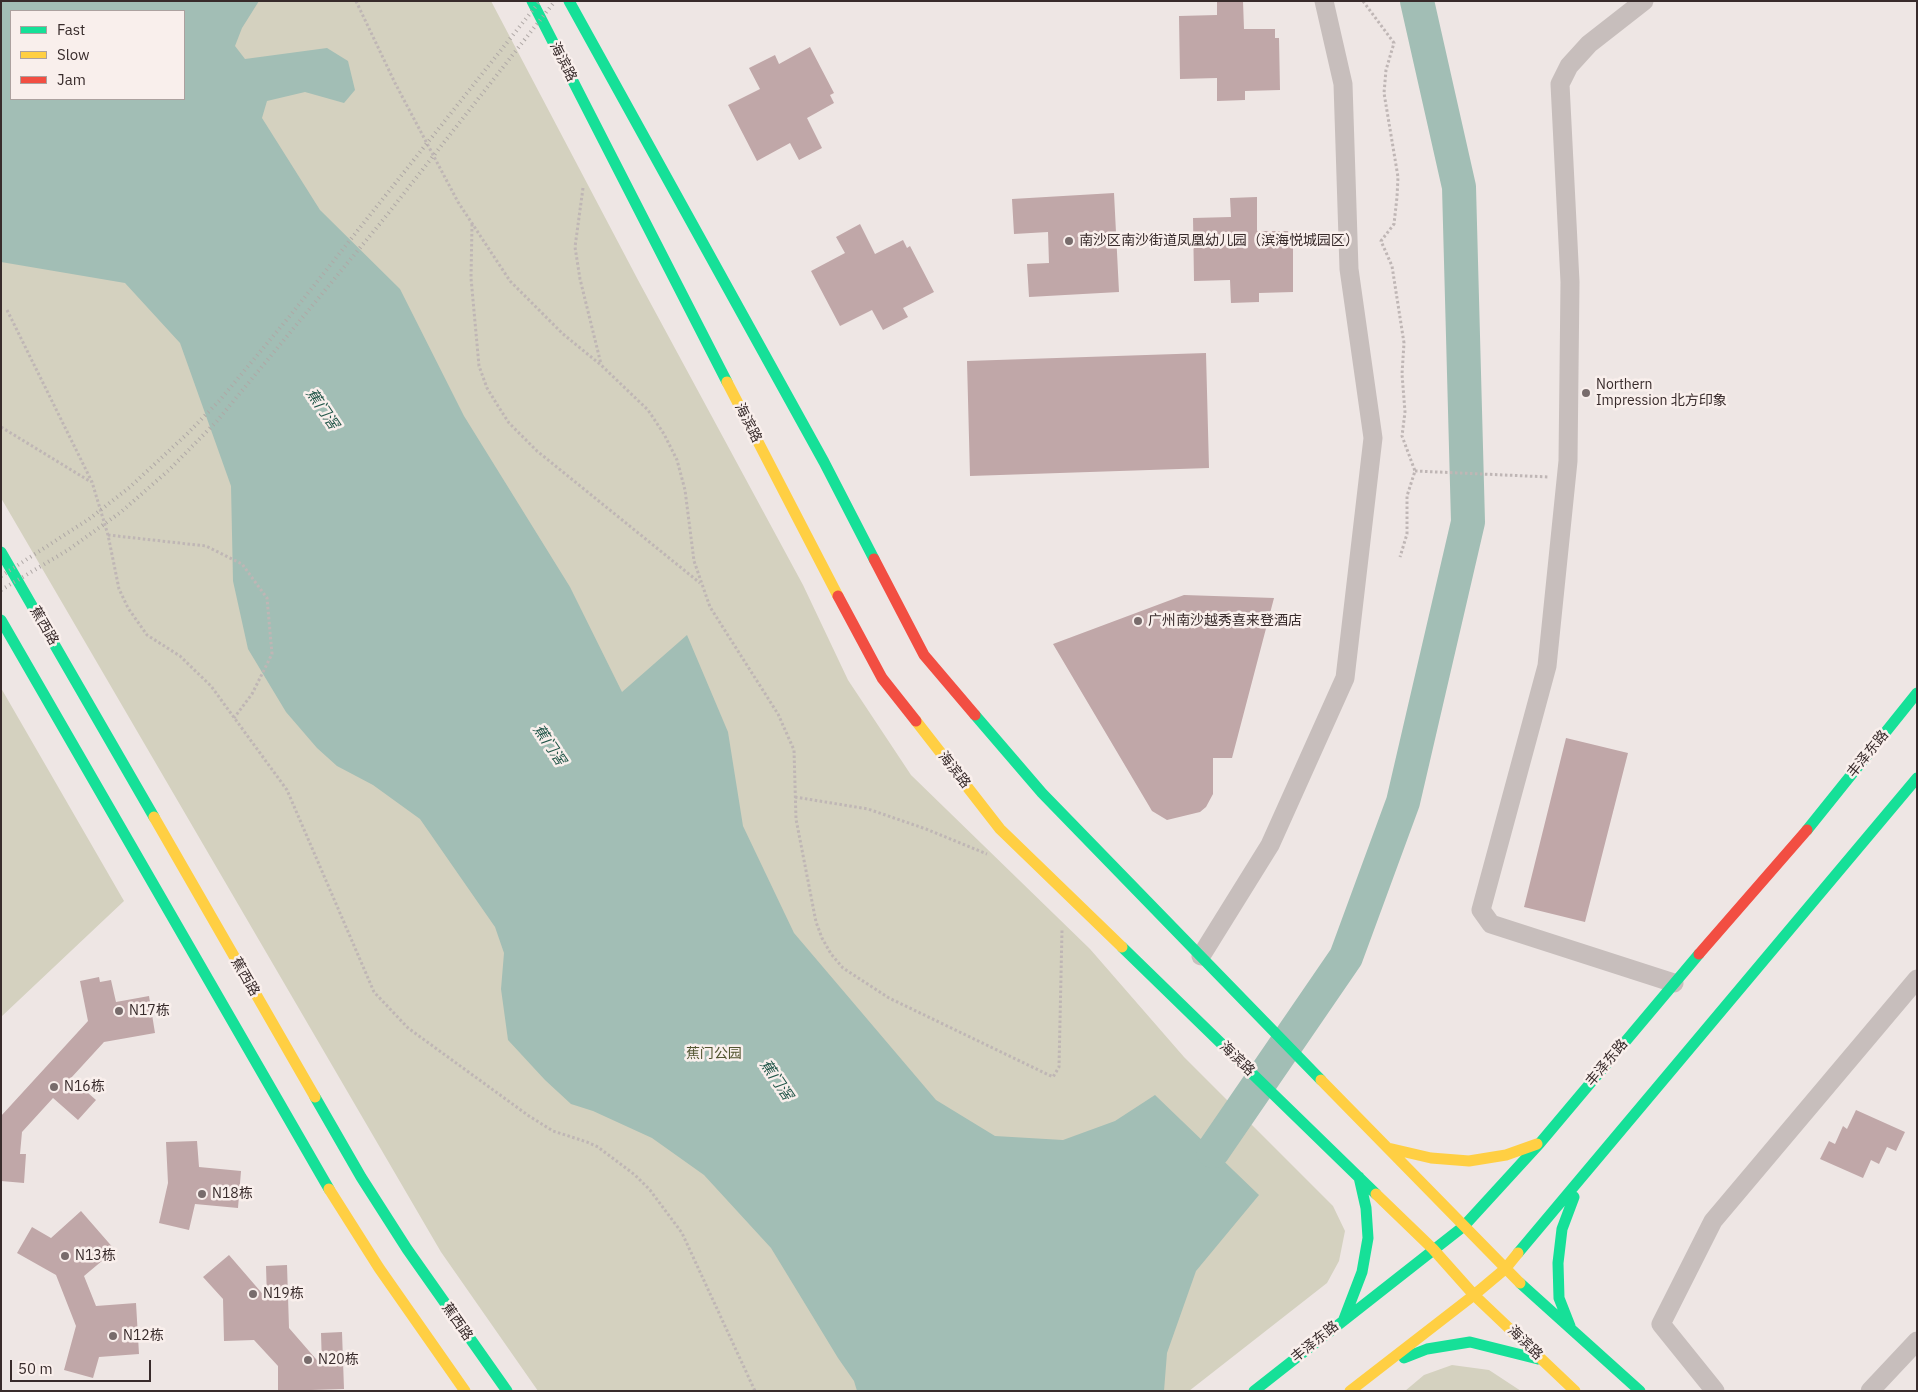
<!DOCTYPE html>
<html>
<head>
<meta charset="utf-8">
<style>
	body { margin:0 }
	#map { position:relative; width:1918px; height:1392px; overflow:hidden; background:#eee6e4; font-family:"IBM Plex Sans",sans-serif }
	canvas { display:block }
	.frame { position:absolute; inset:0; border:2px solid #382b2b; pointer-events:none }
	.legend { position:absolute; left:10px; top:10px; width:175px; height:90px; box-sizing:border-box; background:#f9efec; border:1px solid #aca19f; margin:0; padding:6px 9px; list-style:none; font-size:15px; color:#382b2b }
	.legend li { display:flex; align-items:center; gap:10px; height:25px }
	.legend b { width:25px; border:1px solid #aca19f }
	.scale { position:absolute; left:10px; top:1360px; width:141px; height:22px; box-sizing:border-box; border:2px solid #382b2b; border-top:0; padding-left:6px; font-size:15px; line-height:18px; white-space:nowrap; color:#382b2b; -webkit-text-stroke:4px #f9efec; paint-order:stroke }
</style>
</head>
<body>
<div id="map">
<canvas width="1918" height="1392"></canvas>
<div class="frame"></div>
<ul class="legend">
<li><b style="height:6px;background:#16e098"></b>Fast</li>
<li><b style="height:6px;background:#ffcf43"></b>Slow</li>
<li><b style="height:6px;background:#f24e42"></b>Jam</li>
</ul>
<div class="scale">50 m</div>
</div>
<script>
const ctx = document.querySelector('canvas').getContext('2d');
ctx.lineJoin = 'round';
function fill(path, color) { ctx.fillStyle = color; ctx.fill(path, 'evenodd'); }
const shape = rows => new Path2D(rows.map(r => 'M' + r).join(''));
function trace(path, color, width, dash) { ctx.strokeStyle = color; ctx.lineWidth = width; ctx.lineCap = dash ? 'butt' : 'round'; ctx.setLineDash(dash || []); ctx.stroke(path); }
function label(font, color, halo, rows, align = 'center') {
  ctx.font = font + ' "IBM Plex Sans","Noto Sans SC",sans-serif'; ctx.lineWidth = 5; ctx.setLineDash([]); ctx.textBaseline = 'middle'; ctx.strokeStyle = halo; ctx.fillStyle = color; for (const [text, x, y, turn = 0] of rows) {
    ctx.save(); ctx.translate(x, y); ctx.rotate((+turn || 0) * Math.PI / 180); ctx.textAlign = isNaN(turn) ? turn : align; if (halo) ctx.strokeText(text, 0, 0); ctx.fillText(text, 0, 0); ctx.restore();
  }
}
const green = shape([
	[1,1,491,1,638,280,803,585,848,680,911,775,1090,949,1184,1057,1333,1206,1345,1231,1339,1261,1327,1283,1189,1391,538,1391,441,1252,1,498],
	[11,11,184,11,184,99,11,99],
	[1,688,124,901,1,1017],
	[1452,1365,1489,1370,1521,1391,1405,1391,1424,1375]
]);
const water = shape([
	[1,1,259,1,242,28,235,46,245,59,327,48,348,61,355,90,344,103,305,92,267,101,262,118,320,210,400,289,464,416,570,587,622,692,687,635,728,732,743,826,794,933,936,1100,995,1136,1063,1140,1115,1121,1155,1095,1259,1195,1196,1271,1167,1353,1164,1391,857,1391,854,1381,838,1358,771,1248,704,1175,652,1138,593,1111,571,1104,545,1080,508,1040,501,989,504,953,495,927,420,819,373,785,337,766,317,748,286,712,248,649,233,581,231,486,180,343,125,283,1,262],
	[184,11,184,99,11,99,11,11]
]);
const river = shape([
	[1213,1151,1346,957,1403,802,1468,522,1459,187,1417,1]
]);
const building = shape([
	[1217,1,1243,1,1244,29,1275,29,1275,38,1279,38,1280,90,1245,91,1245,100,1217,101,1217,78,1180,79,1179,16,1217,15],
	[810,47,834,93,830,95,834,103,807,118,822,148,799,160,790,143,757,161,728,105,760,89,749,68,775,55,779,64],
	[1114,193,1119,292,1029,297,1027,264,1049,263,1048,232,1014,234,1012,199],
	[1257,197,1257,231,1288,231,1289,240,1293,240,1293,292,1259,293,1259,302,1231,303,1230,280,1194,281,1193,218,1231,217,1230,198],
	[860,224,875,254,903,240,907,248,910,246,934,292,903,308,908,317,883,330,872,310,840,326,811,271,845,253,836,237],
	[1206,353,1209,468,970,476,967,361],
	[1184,595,1274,598,1232,758,1213,758,1213,794,1206,807,1200,812,1167,820,1152,811,1053,644],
	[1566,738,1628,753,1585,922,1524,907],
	[99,977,100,982,111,980,116,1002,149,996,155,1033,104,1042,71,1078,96,1100,78,1120,53,1098,22,1132,20,1154,26,1154,24,1183,1,1181,1,1116,88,1021,80,981],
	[1856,1110,1905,1132,1896,1151,1887,1147,1879,1164,1871,1160,1863,1178,1820,1159,1829,1141,1835,1144,1843,1126,1847,1129],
	[197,1141,199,1167,241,1171,238,1208,195,1204,189,1230,159,1223,168,1183,166,1142],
	[81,1211,115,1250,84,1276,96,1306,136,1303,139,1354,99,1357,93,1378,64,1370,76,1326,56,1275,17,1253,32,1227,51,1238],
	[229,1255,267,1299,266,1266,287,1265,289,1328,322,1366,321,1333,342,1332,344,1389,278,1391,278,1366,254,1340,224,1341,223,1299,203,1277]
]);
const path = shape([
	[356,1,395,83,458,202,510,281,563,334,601,365,648,410,664,434,677,460,685,490,694,561,710,607,778,714,794,750,796,819,816,922,822,938,831,954,843,968,889,998,1053,1077,1059,1067,1062,930],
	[1363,1,1394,43,1386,70,1384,93,1398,177,1397,197,1394,224,1381,241,1392,266,1404,343,1402,374,1405,412,1402,436,1415,471,1407,496,1407,534,1400,557],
	[583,188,575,247,580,279,601,364],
	[472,224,471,278,479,366,487,388,498,406,509,423,537,451,700,583],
	[7,310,92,482,108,535,119,589,128,608,147,635,180,656,211,686,287,790,374,992,408,1028,529,1116,553,1131,587,1142,598,1147,635,1175,650,1190,682,1233,755,1391],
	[1,427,91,482],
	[1415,471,1549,477],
	[108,535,206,546,242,564,267,598,272,654,252,694,234,718],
	[795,797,868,809,926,829,987,854]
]);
const street = shape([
	[1644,1,1589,44,1569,66,1560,84,1570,282,1568,461,1547,666,1481,910,1491,924,1674,983],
	[1201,956,1270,845,1345,678,1373,438,1349,269,1343,84,1324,1],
	[1715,1391,1661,1324,1713,1221,1917,979],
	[1870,1391,1917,1341]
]);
const fast = shape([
	[532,1,727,382],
	[569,1,824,462,874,559],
	[1,552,154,817],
	[1,620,329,1189],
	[975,715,1042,793,1321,1080],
	[1807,830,1917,693],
	[1122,947,1376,1194],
	[315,1097,361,1177,407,1249,507,1391],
	[1518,1253,1917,778],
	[1520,1283,1640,1391],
	[1344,1319,1362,1272,1368,1238,1366,1208,1359,1177],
	[1570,1326,1559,1298,1558,1263,1562,1229,1574,1197],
	[1404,1358,1427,1349,1470,1342,1538,1359],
	[1254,1391,1464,1226,1540,1143,1699,954]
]);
const slow = shape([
	[727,382,838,596],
	[916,721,1000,829,1122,947],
	[154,817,315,1097],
	[1321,1080,1520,1283],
	[1388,1148,1431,1158,1469,1161,1506,1155,1537,1144],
	[329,1189,379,1268,465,1391],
	[1376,1194,1433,1249,1474,1295,1575,1391],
	[1350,1391,1474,1295,1505,1269,1518,1253]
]);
const jam = shape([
	[874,559,924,655,975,715],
	[838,596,882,678,916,721],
	[1699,954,1807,830]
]);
const rail = shape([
	[1,576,89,519,130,487,187,434,220,400,289,317,540,1],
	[1,590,68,550,121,512,169,470,217,421,383,220,555,1]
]);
const markers = [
	[1069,241,5,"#786c6c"],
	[1586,393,5,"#786c6c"],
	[1138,621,5,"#786c6c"],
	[119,1011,5,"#786c6c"],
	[54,1087,5,"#786c6c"],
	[202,1194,5,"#786c6c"],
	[65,1256,5,"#786c6c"],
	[253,1294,5,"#786c6c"],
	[113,1336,5,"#786c6c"],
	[308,1360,5,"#786c6c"]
];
const streetNames = [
	["海滨路",563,62,63],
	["海滨路",748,423,63],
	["蕉西路",44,626,60],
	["丰泽东路",1868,754,-51],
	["海滨路",954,770,52],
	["蕉西路",245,977,60],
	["海滨路",1237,1059,44],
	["丰泽东路",1607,1063,-50],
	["蕉西路",457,1322,55],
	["丰泽东路",1315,1342,-39],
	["海滨路",1525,1343,44]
];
const poiNames = [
	["南沙区南沙街道凤凰幼儿园（滨海悦城园区）",1079,241],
	["Northern",1596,385],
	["Impression 北方印象",1596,401],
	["广州南沙越秀喜来登酒店",1148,621],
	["N17栋",129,1011],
	["N16栋",64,1087],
	["N18栋",212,1194],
	["N13栋",75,1256],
	["N19栋",263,1294],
	["N12栋",123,1336],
	["N20栋",318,1360]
];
const parkNames = [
	["蕉门公园",714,1054]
];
const waterNames = [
	["蕉门滘",322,409,56],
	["蕉门滘",549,745,56],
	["蕉门滘",776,1080,56]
];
fill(green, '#d4d1bf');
fill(water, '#a2beb5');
trace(river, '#a2beb5', 34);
fill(building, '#c0a7a8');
trace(path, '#bfb6b5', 3, [2.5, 2.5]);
trace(street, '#c7bebc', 19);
trace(fast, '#16e098', 11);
trace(slow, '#ffcf43', 11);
trace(jam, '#f24e42', 11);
trace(rail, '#afa8a6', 4, [1, 4]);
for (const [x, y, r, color] of markers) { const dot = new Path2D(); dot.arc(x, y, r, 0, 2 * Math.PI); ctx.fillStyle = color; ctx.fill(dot); trace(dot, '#f9efec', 2); }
label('14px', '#382b2b', '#f9efec', streetNames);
label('14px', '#382b2b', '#f9efec', poiNames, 'left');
label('14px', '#525530', '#f9efec', parkNames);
label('italic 15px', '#23574a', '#f9efec', waterNames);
</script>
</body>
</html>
